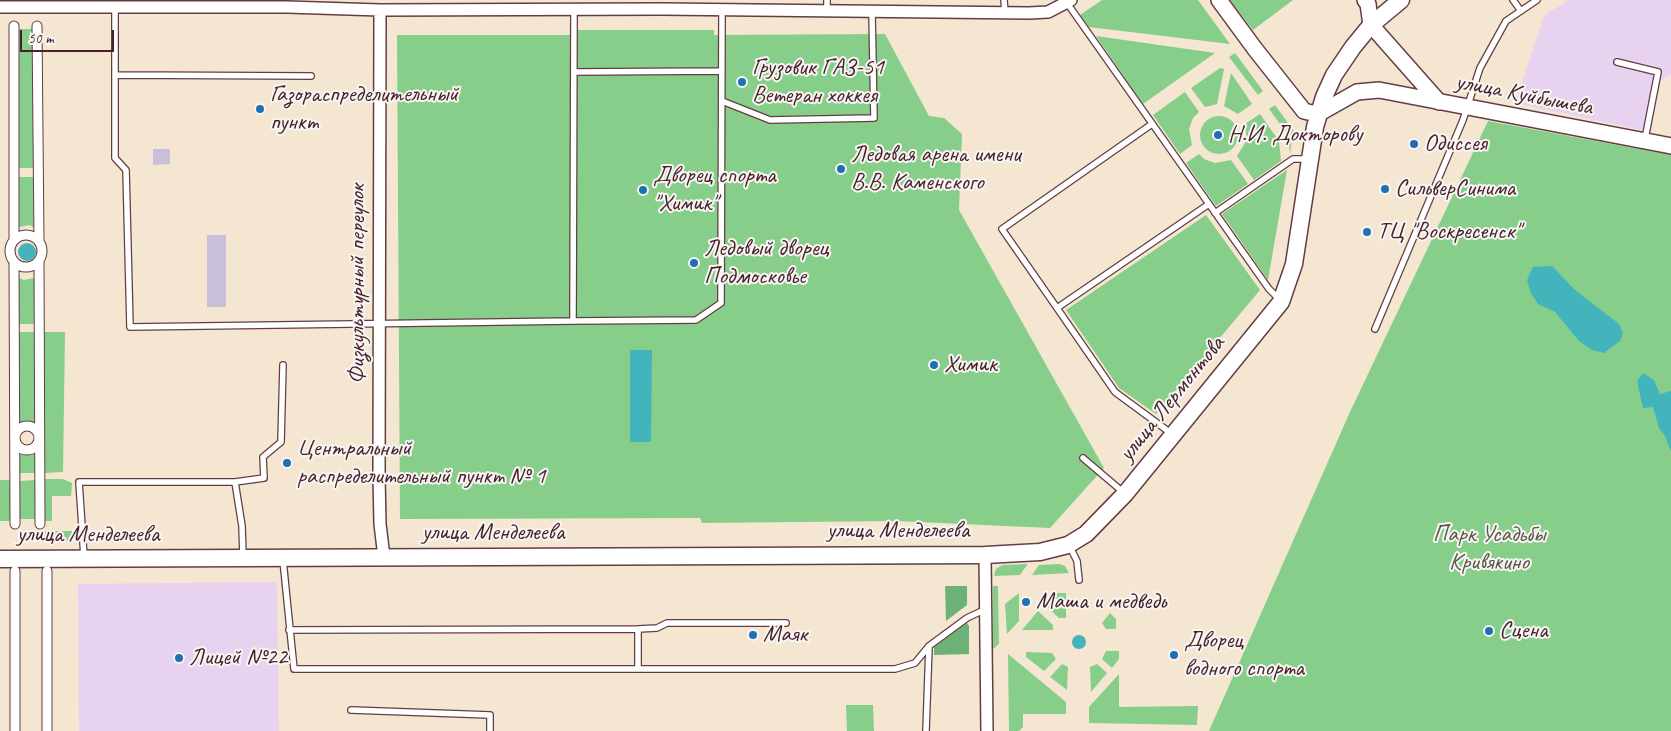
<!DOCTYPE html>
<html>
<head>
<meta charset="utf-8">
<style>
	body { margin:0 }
	#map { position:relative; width:1671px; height:731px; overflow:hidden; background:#f4e6d1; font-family:Caveat,sans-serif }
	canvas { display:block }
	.scale { position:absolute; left:20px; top:30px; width:94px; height:22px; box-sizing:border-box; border:2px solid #4a1f2b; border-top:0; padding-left:6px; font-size:15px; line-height:18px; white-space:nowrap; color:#4a1f2b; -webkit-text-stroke:4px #f6f6f2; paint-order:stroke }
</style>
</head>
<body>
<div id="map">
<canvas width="1671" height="731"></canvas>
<div class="scale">50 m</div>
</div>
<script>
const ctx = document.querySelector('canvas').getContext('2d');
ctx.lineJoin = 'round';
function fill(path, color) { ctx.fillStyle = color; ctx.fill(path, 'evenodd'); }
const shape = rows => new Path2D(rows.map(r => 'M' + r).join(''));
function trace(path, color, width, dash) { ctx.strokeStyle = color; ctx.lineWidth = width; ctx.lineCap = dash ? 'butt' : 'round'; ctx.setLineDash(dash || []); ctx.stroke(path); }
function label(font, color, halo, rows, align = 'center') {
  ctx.font = font + ' Caveat,sans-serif'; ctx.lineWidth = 4; ctx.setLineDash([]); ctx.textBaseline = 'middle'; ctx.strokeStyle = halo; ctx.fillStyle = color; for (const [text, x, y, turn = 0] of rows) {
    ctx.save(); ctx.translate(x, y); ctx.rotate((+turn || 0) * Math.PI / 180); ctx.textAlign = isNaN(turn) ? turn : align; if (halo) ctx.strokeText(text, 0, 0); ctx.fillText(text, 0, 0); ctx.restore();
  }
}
const built = shape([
	[1568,0,1671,0,1671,74,1661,81,1651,132,1515,103,1544,16],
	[277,582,279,731,79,731,78,584]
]);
const industrial = shape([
	[153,149,170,149,170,164,153,165],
	[207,235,226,235,226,307,207,307]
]);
const green = shape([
	[1102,0,1198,0,1230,44,1089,27,1080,15],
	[1230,0,1293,0,1253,30],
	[17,29,34,29,34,168,18,168],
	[578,30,714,30,714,35,885,34,929,116,944,118,962,134,959,210,1104,468,1050,528,896,521,702,523,700,518,400,519,397,35,578,35],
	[1096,36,1215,53,1143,104],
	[1235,53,1263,91,1258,95,1229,57],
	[1220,68,1224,69,1217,104,1205,107,1191,88],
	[1231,73,1252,104,1238,114,1224,106],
	[1185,92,1199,112,1193,118,1189,129,1192,145,1180,154,1153,115],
	[1275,105,1293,130,1290,154,1288,135,1269,109],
	[1260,114,1279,141,1281,161,1254,180,1237,156,1247,140,1245,124],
	'1200 135a19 19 0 1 1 38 0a19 19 0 1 1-38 0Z',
	[1488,121,1671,155,1671,731,1209,731,1350,412],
	[1199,154,1204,159,1215,163,1231,160,1248,184,1216,206,1186,163],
	[1287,170,1268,280,1222,214],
	[19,177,33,177,34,228,30,225,19,227],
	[1206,215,1260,290,1156,414,1119,388,1066,310],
	[19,278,24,280,34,278,34,324,19,324],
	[19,332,35,332,36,423,23,421,19,423],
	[43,332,65,332,63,472,44,473],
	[20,451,31,453,35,451,35,473,20,473],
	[44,479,63,479,72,483,71,496,52,496,52,521,44,521],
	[0,480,10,480,10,521,0,521],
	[36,480,36,519,20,519,19,481],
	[42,531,72,531,72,536,68,541,42,541],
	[1059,564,1065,566,1069,573,1032,575,1039,565],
	[1002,565,1027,564,1027,565,1020,575,994,576,996,569],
	[993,586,998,586,999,644,993,649],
	[1019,593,1019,621,1007,634,1005,604],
	[1055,593,1066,593,1066,618,1059,618,1044,604],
	[1038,611,1053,625,1053,630,1022,630],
	[1110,613,1116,619,1116,629,1106,629,1102,623],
	[1106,651,1119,651,1119,659,1112,668,1102,659],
	[1026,652,1052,653,1056,659,1044,671,1026,657],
	[1008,654,1066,702,1066,714,1023,714,1023,727,1019,731,1009,731],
	[1062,664,1068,667,1067,690,1050,677],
	[1097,664,1107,673,1091,692,1090,667],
	[1119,674,1119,707,1198,706,1197,725,1089,723,1089,707],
	[846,705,873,705,874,731,847,731]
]);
const forest = shape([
	[945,586,967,586,967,605,946,621],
	[967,623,969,626,969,654,934,655,934,647]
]);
const water = shape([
	'18 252a9 9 0 1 1 18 0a9 9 0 1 1-18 0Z',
	[1552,266,1574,289,1619,324,1623,333,1620,341,1604,353,1592,350,1579,341,1555,312,1538,304,1531,293,1527,280,1533,267],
	[630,350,652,350,651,442,630,442],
	[1643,373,1654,380,1660,394,1671,391,1671,451,1665,436,1659,428,1653,407,1643,408,1637,381],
	'1072 642a7 7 0 1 1 14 0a7 7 0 1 1-14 0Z'
]);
const service = shape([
	[1004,0,1005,13],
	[1513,0,1521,11],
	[1067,3,1269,289,1280,300],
	[115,7,115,158,126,170,130,327,573,321,574,11],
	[827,11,827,0],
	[1617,62,1658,72,1645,139],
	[574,72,722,71],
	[115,75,311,76],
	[722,101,770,120,874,118,872,12],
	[1152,124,1002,229,1057,308,1209,204],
	[1215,213,1293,159,1308,159],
	[1057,308,1115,392,1172,434],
	[573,321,696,320,721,303,722,10],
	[1375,329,1463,120,1480,68,1506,21,1537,0],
	[1083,458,1123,492],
	[1070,547,1077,561,1079,580],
	[243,556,242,526,235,482,264,478,263,457,281,442,283,365],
	[84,557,79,482,235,482],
	[283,560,294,669,895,669,915,663,929,646,967,618,986,609],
	[638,629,657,628,667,623,786,623],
	[289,630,638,629,638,669],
	[351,710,490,715,490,731],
	[926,731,929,646]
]);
const pedestrian = shape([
	[37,26,39,241],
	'10 251a16 16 0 1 1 32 0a16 16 0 1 1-32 0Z',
	[14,240,14,26],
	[14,262,15,524],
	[39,262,40,524],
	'15 438a12 12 0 1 1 24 0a12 12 0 1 1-24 0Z',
	[15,571,15,731],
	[47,571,47,731]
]);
const minor = shape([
	[0,7,287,7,380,10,662,9,1029,13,1048,12,1071,0],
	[380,10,379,476,380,524,384,557],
	[985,555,987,731]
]);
const tertiary = shape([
	[1219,0,1255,49,1304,111,1308,112,1318,114,1357,92,1379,90,1671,146],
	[1365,0,1368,4,1371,25,1439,102]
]);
const secondary = shape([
	[0,559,985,555,1040,552,1068,545,1086,534,1125,494,1281,302,1294,264,1315,127,1324,97,1334,75,1353,47,1371,25,1401,0]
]);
const markers = [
	[742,82,5,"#1f6fb2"],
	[260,109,5,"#1f6fb2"],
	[1218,135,5,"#1f6fb2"],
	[1414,144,5,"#1f6fb2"],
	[841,169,5,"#1f6fb2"],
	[1385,189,5,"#1f6fb2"],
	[643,190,5,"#1f6fb2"],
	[1367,232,5,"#1f6fb2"],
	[694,263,5,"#1f6fb2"],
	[934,365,5,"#1f6fb2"],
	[287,463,5,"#1f6fb2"],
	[1026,602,5,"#1f6fb2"],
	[1489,631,5,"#1f6fb2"],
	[753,635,5,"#1f6fb2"],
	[1174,655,5,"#1f6fb2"],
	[179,658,5,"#1f6fb2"]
];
const poiNames = [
	["Грузовик ГАЗ-51",752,68],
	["Ветеран хоккея",752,96],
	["Газораспределительный",270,95],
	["пункт",270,123],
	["Н.И. Докторову",1228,135],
	["Одиссея",1424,144],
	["Ледовая арена имени",851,155],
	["В.В. Каменского",851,183],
	["Дворец спорта",653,176],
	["\"Химик\"",653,204],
	["СильверСинима",1395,189],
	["ТЦ \"Воскресенск\"",1377,232],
	["Ледовый дворец",704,249],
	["Подмосковье",704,277],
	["Химик",944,365],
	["Центральный",297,449],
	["распределительный пункт № 1",297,477],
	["Маша и медведь",1036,602],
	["Сцена",1499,631],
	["Маяк",763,635],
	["Дворец",1184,641],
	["водного спорта",1184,669],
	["Лицей №22",189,658]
];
const streetNames = [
	["улица Куйбышева",1524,95,11],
	["Физкультурный переулок",358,284,-90],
	["улица Лермонтова",1172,399,-51],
	["улица Менделеева",898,531],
	["улица Менделеева",493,533],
	["улица Менделеева",88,535]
];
const parkNames = [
	["Парк Усадьбы",1489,535],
	["Кривякино",1489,563]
];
fill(built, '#e7d2ef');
fill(industrial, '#c8bfd8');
fill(green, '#86ce89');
fill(forest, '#6cb175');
fill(water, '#44b4bc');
trace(service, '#643d44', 8);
trace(pedestrian, '#643d44', 11);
trace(minor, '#643d44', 14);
trace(tertiary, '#643d44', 18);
trace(secondary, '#643d44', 19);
trace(service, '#fff', 5.5);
trace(pedestrian, '#fff', 9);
trace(minor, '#fff', 11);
trace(tertiary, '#fff', 15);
trace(secondary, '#fff', 16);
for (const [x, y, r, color] of markers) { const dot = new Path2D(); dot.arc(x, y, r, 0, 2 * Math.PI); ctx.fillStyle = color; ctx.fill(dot); trace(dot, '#f6f6f2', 2); }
label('24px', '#4a1f2b', '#f6f6f2', poiNames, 'left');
label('24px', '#4a1f2b', '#f6f6f2', streetNames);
label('24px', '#5c5447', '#f6f6f2', parkNames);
</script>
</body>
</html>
